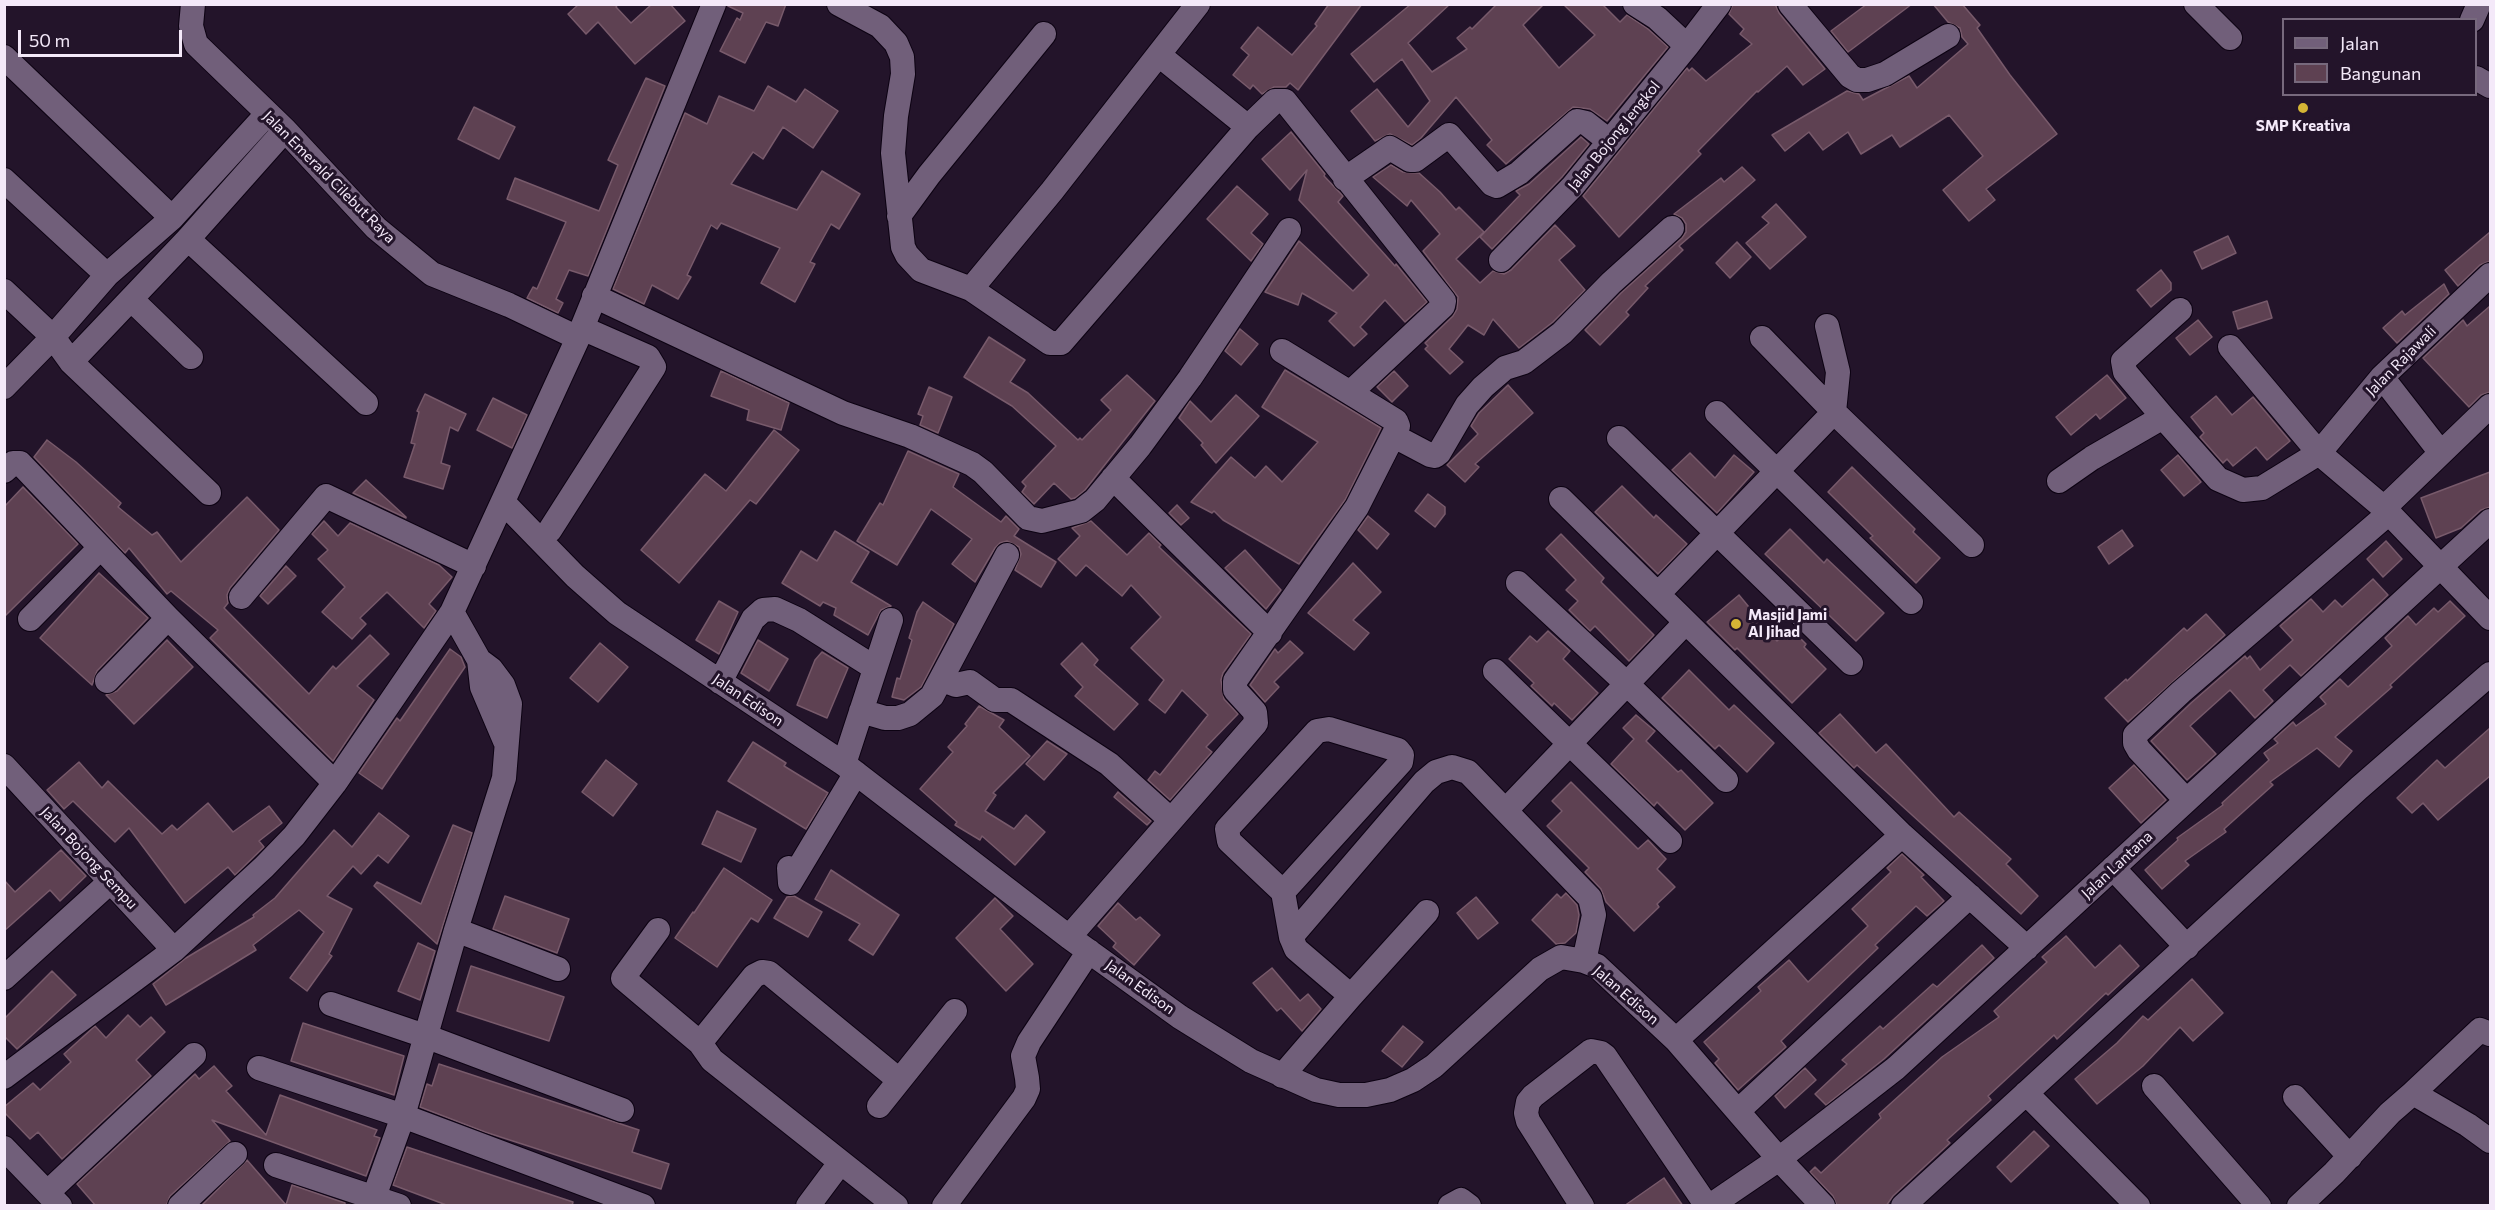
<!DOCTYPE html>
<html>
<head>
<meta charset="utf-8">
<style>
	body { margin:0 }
	#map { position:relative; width:2495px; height:1210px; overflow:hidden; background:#23142a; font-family:Commissioner,sans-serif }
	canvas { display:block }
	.frame { position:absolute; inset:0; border:6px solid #f4e9f9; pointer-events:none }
	.legend { position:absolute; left:2282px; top:18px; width:195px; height:78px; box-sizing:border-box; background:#23142a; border:2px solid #77697d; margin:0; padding:8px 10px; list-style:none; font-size:18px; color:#f4e9f9 }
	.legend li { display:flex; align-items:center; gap:12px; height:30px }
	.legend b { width:30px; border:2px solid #77697d }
	.scale { position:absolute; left:18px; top:30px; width:164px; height:27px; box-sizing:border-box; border:3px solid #f4e9f9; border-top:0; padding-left:8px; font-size:18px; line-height:21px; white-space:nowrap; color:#f4e9f9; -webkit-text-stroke:4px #23142a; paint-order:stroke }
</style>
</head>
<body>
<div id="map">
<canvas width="2495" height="1210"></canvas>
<div class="frame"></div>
<ul class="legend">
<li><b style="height:8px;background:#715f7a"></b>Jalan</li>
<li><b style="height:16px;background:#5e4152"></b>Bangunan</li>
</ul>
<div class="scale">50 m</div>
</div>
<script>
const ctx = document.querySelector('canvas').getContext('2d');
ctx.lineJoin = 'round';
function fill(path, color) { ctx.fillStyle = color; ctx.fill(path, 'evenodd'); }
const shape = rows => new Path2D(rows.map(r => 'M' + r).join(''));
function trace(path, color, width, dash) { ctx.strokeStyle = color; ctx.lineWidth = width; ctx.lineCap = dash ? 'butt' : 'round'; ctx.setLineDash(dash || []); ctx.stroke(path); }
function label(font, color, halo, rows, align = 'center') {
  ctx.font = font + ' Commissioner,sans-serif'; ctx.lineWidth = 6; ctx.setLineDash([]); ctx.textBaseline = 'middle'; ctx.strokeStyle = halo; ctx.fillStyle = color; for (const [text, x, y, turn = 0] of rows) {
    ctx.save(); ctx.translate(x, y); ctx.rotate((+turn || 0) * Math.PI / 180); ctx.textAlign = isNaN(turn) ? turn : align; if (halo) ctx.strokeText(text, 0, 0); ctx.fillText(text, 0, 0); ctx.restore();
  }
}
const building = shape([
	[579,4,618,4,616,7,631,23,652,4,670,4,685,21,635,64,598,22,586,34,568,14,579,4],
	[728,4,786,4,778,26,766,22,745,63,720,51,737,18,740,20,743,13,728,6,728,4],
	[1329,4,1362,4,1298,90,1290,83,1286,87,1274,87,1262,94,1253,85,1250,89,1233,75,1249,55,1241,48,1258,27,1292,55,1317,26,1315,24,1329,4],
	[1411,4,1450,4,1408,43,1432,72,1467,49,1457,38,1470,27,1472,29,1497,4,1544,4,1523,25,1559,68,1595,35,1563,4,1602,4,1620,22,1627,15,1648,29,1668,47,1607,121,1590,109,1573,107,1506,164,1487,145,1492,140,1456,97,1421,138,1412,145,1390,134,1375,141,1351,111,1377,89,1408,127,1430,101,1402,59,1374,82,1351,54,1411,4],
	[1733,4,1775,4,1779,13,1825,69,1803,85,1787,66,1758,92,1757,91,1698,151,1701,154,1619,237,1583,196,1687,68,1689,71,1692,68,1706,81,1752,44,1740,34,1744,29,1729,14,1733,4],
	[1867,4,1912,4,1848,52,1831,31,1867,4],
	[1933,4,1962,4,1980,25,1977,28,2010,75,2057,134,1986,189,1995,200,1969,221,1943,190,1983,156,1949,115,1900,147,1892,135,1861,154,1848,132,1823,150,1809,132,1785,151,1772,135,1847,91,1859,94,1863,100,1909,76,1917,88,1968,44,1962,37,1960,28,1948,22,1933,4],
	[646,78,665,86,588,276,569,270,556,299,563,303,558,313,527,298,533,287,537,289,566,222,507,199,515,178,599,211,618,165,608,160,646,78],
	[768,86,796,102,805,89,838,111,813,148,783,127,763,159,753,152,731,184,797,210,822,171,860,194,839,229,831,224,810,262,815,264,795,302,761,283,780,248,721,223,717,229,711,225,687,275,691,277,678,299,652,285,644,304,613,289,685,113,707,124,719,96,754,111,768,86],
	[474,107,515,127,499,159,458,139,474,107],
	[1291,132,1325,174,1324,176,1343,196,1338,202,1395,266,1396,264,1427,302,1405,322,1385,300,1360,327,1367,334,1354,346,1329,321,1337,313,1302,293,1298,305,1265,292,1299,241,1353,291,1369,275,1299,200,1307,170,1290,190,1262,159,1291,132],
	[1581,137,1589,144,1562,177,1492,249,1480,237,1520,195,1516,191,1529,184,1581,137],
	[1391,165,1403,172,1419,173,1440,192,1456,210,1459,207,1484,232,1456,259,1480,283,1493,271,1504,274,1511,270,1555,225,1575,246,1559,260,1585,290,1553,322,1519,348,1493,319,1484,335,1468,325,1449,349,1463,362,1450,374,1425,349,1428,346,1425,343,1453,316,1457,309,1458,297,1423,251,1440,234,1411,200,1407,206,1373,177,1391,165],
	[1742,167,1755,180,1679,246,1683,250,1645,286,1648,288,1626,312,1629,315,1600,345,1585,330,1621,293,1682,238,1686,232,1686,224,1682,218,1674,214,1721,178,1724,182,1742,167],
	[1237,186,1268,214,1251,233,1263,244,1251,261,1207,219,1237,186],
	[1776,204,1806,237,1770,269,1746,243,1769,223,1762,217,1776,204],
	[2490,232,2490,261,2480,265,2458,286,2445,270,2490,232],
	[2228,236,2236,253,2202,269,2194,252,2228,236],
	[1737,242,1751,257,1730,278,1716,263,1737,242],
	[2161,270,2171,283,2171,290,2151,307,2137,290,2161,270],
	[2444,284,2449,294,2397,343,2383,328,2402,311,2405,315,2444,284],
	[2267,301,2272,318,2238,329,2233,312,2267,301],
	[2490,306,2490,392,2481,395,2469,407,2423,358,2463,320,2467,326,2490,306],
	[2198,320,2212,337,2190,355,2176,338,2198,320],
	[1240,329,1258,344,1241,365,1225,351,1240,329],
	[989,337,1025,360,1010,382,1028,393,1078,440,1080,438,1082,440,1111,410,1101,400,1127,375,1155,401,1085,490,1075,498,1071,499,1054,483,1034,504,1022,492,1026,486,1022,482,1056,446,1012,406,964,377,989,337],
	[1285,370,1381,428,1345,500,1299,564,1223,520,1214,511,1212,513,1191,502,1231,457,1255,478,1266,466,1282,482,1318,442,1262,407,1285,370],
	[721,371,789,403,781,430,747,420,749,410,711,396,721,371],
	[1394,371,1408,386,1392,402,1377,387,1394,371],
	[2107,375,2126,398,2100,419,2096,414,2071,435,2056,417,2107,375],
	[1508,385,1533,413,1475,464,1479,467,1465,482,1447,465,1478,434,1471,426,1479,413,1508,385],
	[929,387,952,397,938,433,920,425,923,416,918,414,929,387],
	[425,394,466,414,458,431,450,427,441,463,450,466,443,489,404,477,415,444,411,443,419,412,417,411,425,394],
	[1236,395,1259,416,1216,463,1201,445,1203,443,1179,418,1190,401,1211,422,1236,395],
	[2216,396,2232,415,2253,397,2290,441,2267,460,2256,447,2233,466,2227,459,2223,463,2200,437,2204,433,2191,417,2216,396],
	[493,398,527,415,512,448,477,430,493,398],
	[774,430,799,450,756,504,750,500,679,583,641,550,705,474,726,491,774,430],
	[47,440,76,462,121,503,118,507,152,535,157,532,181,562,247,497,279,530,230,588,227,595,228,603,224,608,309,694,333,666,336,669,370,635,389,654,357,686,374,700,333,761,210,638,218,630,171,591,167,594,129,548,125,553,34,457,47,440],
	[908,451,959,474,953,487,1001,522,1006,516,1019,529,1014,536,1056,562,1041,587,1015,570,1021,554,1019,547,1007,541,1000,543,995,548,975,582,952,564,972,539,931,509,897,565,857,541,880,503,883,505,908,451],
	[1690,453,1715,478,1734,455,1754,472,1717,513,1672,470,1690,453],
	[2178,455,2201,482,2184,496,2161,470,2178,455],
	[1852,467,1915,529,1913,532,1940,558,1916,583,1870,538,1873,536,1828,492,1852,467],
	[2490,472,2490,507,2481,510,2461,528,2436,538,2421,498,2490,472],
	[366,480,406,517,406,518,353,493,366,480],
	[1622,486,1654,518,1656,515,1687,544,1658,574,1595,512,1622,486],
	[23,487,78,544,4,617,4,507,23,487],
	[1428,494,1445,507,1445,514,1435,527,1415,511,1428,494],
	[1177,505,1189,518,1181,525,1169,513,1177,505],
	[1368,516,1389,534,1377,549,1358,530,1368,516],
	[324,521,338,536,350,523,439,565,452,577,429,604,436,611,424,628,387,592,360,618,366,624,352,639,322,612,345,587,318,559,328,550,312,534,324,521],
	[1091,521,1127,555,1149,533,1161,545,1159,547,1251,634,1223,673,1221,680,1224,699,1238,714,1206,747,1212,752,1170,800,1148,780,1155,771,1160,775,1208,715,1182,690,1165,713,1149,700,1164,680,1131,648,1161,617,1131,585,1122,596,1086,565,1076,576,1058,559,1080,536,1072,528,1091,521],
	[1790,529,1824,563,1827,559,1884,613,1856,641,1765,554,1790,529],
	[2122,530,2133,546,2109,564,2098,547,2122,530],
	[835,531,869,552,851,582,891,606,881,610,868,635,834,615,836,608,823,602,820,606,782,583,801,551,817,561,835,531],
	[1561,534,1604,578,1601,582,1654,635,1629,661,1595,626,1590,631,1569,610,1578,601,1566,590,1576,580,1546,549,1561,534],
	[2386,541,2402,559,2383,577,2367,559,2386,541],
	[1245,550,1281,590,1266,609,1225,568,1245,550],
	[1353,563,1381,592,1353,620,1369,633,1354,650,1308,613,1353,563],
	[286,566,296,576,268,604,260,596,286,566],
	[99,573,148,618,97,671,92,685,40,638,99,573],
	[2373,579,2388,595,2301,676,2290,665,2263,690,2273,701,2255,718,2230,690,2190,726,2216,754,2187,780,2151,741,2191,703,2245,656,2247,659,2250,656,2260,670,2293,640,2280,626,2311,599,2323,612,2335,600,2342,607,2373,579],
	[1739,595,1777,641,1790,628,1806,644,1804,647,1826,669,1792,703,1737,648,1735,650,1707,622,1739,595],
	[719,601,738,612,719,654,696,640,719,601],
	[2450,601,2465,616,2390,685,2392,687,2335,737,2352,751,2339,767,2317,748,2270,782,2273,785,2224,829,2226,832,2185,861,2189,865,2162,889,2145,870,2178,840,2177,838,2223,805,2222,803,2269,760,2264,753,2278,743,2274,739,2293,722,2296,726,2326,704,2320,697,2340,679,2348,687,2392,646,2385,638,2408,616,2416,625,2434,608,2438,612,2450,601],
	[923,602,954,624,921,687,904,700,892,697,897,678,900,679,912,640,909,638,917,612,923,602],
	[2206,614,2225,635,2128,722,2105,698,2126,679,2127,681,2184,628,2187,631,2206,614],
	[1548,631,1570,651,1563,659,1598,693,1572,720,1554,703,1552,706,1531,686,1534,683,1509,659,1530,636,1537,642,1548,631],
	[167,640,193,667,134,724,106,695,117,691,167,640],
	[758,640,788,659,769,691,741,673,758,640],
	[1290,641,1303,653,1274,682,1279,687,1265,702,1250,685,1275,649,1278,653,1290,641],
	[600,643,628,667,598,702,570,678,600,643],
	[1082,643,1098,660,1094,665,1138,704,1114,730,1075,696,1083,687,1061,664,1082,643],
	[450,649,461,657,465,667,382,789,359,773,397,718,400,721,450,649],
	[822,652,848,668,827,718,797,705,815,660,822,652],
	[1689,670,1729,710,1734,705,1774,743,1747,772,1719,745,1715,749,1662,698,1689,670],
	[979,706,1004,720,999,727,1030,756,993,793,996,795,985,811,1014,829,1026,815,1045,832,1015,865,982,836,980,840,955,825,957,822,920,789,953,752,948,747,967,726,965,724,979,706],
	[1840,714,1876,753,1886,744,1954,817,1959,812,2011,859,2006,864,2038,896,2021,914,1857,765,1854,768,1819,733,1840,714],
	[1636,715,1655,731,1646,741,1678,772,1681,770,1713,803,1685,830,1657,802,1654,806,1611,764,1634,739,1623,728,1636,715],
	[2490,728,2490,776,2438,820,2423,803,2412,813,2397,798,2437,760,2445,768,2490,728],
	[1047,741,1067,754,1044,780,1026,764,1047,741],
	[753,742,786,763,784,766,828,793,806,829,728,781,753,742],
	[606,760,637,784,613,816,582,792,606,760],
	[79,762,102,788,108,781,162,834,172,825,177,830,208,803,233,832,269,806,282,823,259,841,264,847,235,875,228,867,185,903,129,828,115,842,73,801,64,809,47,790,79,762],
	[2134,765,2166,800,2141,823,2109,788,2134,765],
	[1571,782,1638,849,1648,840,1666,859,1657,869,1675,887,1657,904,1659,907,1634,931,1606,902,1601,889,1585,872,1589,868,1547,826,1562,811,1552,801,1571,782],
	[1118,792,1151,821,1147,825,1114,797,1118,792],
	[717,811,756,829,741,862,702,844,717,811],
	[379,813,409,836,388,863,378,855,361,874,353,866,327,896,352,909,329,954,332,956,307,991,290,978,324,932,299,910,253,945,256,950,166,1005,153,984,186,958,254,917,253,915,275,898,334,830,352,847,379,813],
	[453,825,472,833,437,944,374,886,377,882,421,904,453,825],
	[61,850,86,876,60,901,50,890,4,931,4,880,15,892,61,850],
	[1902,854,1924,875,1921,877,1944,901,1927,916,1916,906,1875,945,1878,948,1781,1041,1786,1047,1738,1090,1715,1063,1719,1059,1704,1042,1761,991,1758,987,1789,960,1808,982,1868,926,1852,909,1891,872,1887,868,1902,854],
	[724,868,772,900,758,922,751,918,717,967,675,938,693,912,694,913,724,868],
	[831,870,899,915,873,955,849,940,860,924,815,899,831,870],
	[1566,893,1577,905,1579,915,1576,933,1565,943,1556,944,1532,920,1557,894,1561,898,1566,893],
	[505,896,569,919,557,953,493,929,505,896],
	[794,896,822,912,808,937,774,918,787,897,794,896],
	[1476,897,1498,923,1478,939,1457,913,1476,897],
	[995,898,1013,916,1000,929,1033,964,1006,991,956,938,995,898],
	[1118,903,1136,920,1140,917,1160,935,1134,965,1113,947,1116,943,1098,926,1118,903],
	[2066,936,2095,968,2120,945,2139,966,2108,995,2106,993,2057,1039,2054,1035,1988,1096,1991,1100,1947,1140,1950,1143,1893,1196,1886,1206,1837,1206,1833,1196,1810,1172,1815,1167,1821,1173,1881,1118,1879,1114,1942,1057,1999,1017,1994,1011,2047,962,2042,957,2066,936],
	[418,943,435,951,420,1000,398,991,418,943],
	[1982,945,1994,958,1884,1059,1826,1105,1815,1094,1847,1064,1842,1060,1880,1026,1883,1029,1933,984,1937,987,1982,945],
	[471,966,564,997,549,1041,457,1011,471,966],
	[1272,968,1300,1001,1308,994,1321,1009,1302,1031,1281,1008,1277,1011,1253,983,1272,968],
	[52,971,76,995,17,1049,4,1036,4,1019,52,971],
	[2192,979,2223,1013,2193,1041,2180,1027,2143,1066,2097,1104,2075,1079,2117,1043,2143,1016,2148,1020,2192,979],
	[128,1015,140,1027,151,1017,165,1032,136,1060,151,1076,62,1159,38,1132,30,1139,4,1112,4,1107,33,1083,40,1090,71,1062,64,1054,95,1026,106,1038,128,1015],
	[303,1023,404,1056,394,1095,291,1061,303,1023],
	[1403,1026,1423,1042,1402,1067,1382,1051,1403,1026],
	[439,1064,639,1130,632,1152,669,1164,661,1189,485,1132,420,1107,427,1084,432,1086,439,1064],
	[214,1066,232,1086,226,1091,266,1135,280,1095,377,1130,374,1136,380,1138,366,1176,212,1120,230,1141,170,1196,166,1206,96,1206,77,1184,195,1074,199,1079,214,1066],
	[1805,1068,1816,1080,1785,1108,1775,1096,1805,1068],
	[2034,1131,2049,1146,2011,1182,1997,1167,2034,1131],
	[407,1147,573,1202,572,1206,449,1206,393,1185,407,1147],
	[247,1160,286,1205,292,1185,345,1203,345,1206,201,1206,247,1160],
	[1664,1178,1683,1206,1624,1206,1664,1178]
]);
const minor = shape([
	[193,4,191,26,196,44,285,130,376,228,432,274,509,305,578,338],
	[839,4,880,26,896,43,902,57,903,74,896,116,893,153,903,247,907,255,921,270,971,289,1052,191,1198,4],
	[1635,4,1657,18,1687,46],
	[1790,4,1850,76,1857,80,1867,80,1885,74,1948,36],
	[2196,4,2230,38],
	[2472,20,2479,4],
	[1159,55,1248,127,1275,101,1285,101,1444,301,1443,306,1351,392],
	[4,57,172,218],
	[2476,78,2490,86],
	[1345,179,1390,148,1410,160,1415,160,1449,135,1492,184,1497,186,1519,173,1577,121,1586,123,1609,141],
	[4,180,107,275],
	[899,216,929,175,1044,34],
	[188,239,366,403],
	[1501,260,1573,186,1687,46,1719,4],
	[971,289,1050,343,1061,343,1248,127],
	[4,291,53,337,71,362,209,493],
	[594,296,843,413,910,436,972,464,983,472,1028,518,1042,521,1081,511,1095,500,1140,446,1190,378,1289,230],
	[131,299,191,357],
	[1827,326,1838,372,1834,412],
	[1762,338,1834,412],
	[2230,347,2319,453,2384,508,2490,618],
	[71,362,188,239,285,130],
	[2382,377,2441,453],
	[4,387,53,337,107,275,172,218,267,114],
	[1717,413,1911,602],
	[2163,417,2125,372,2123,361,2180,310],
	[1394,436,1430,455,1435,456,1439,453,1467,405,1483,387,1505,368,1524,362,1562,333,1611,283,1672,228],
	[1619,438,1851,663],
	[4,471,13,463,20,463,168,618,335,783],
	[1113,478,1270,633],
	[2059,481,2092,458,2163,417,2218,479,2243,490,2262,488,2319,453,2382,377,2490,275],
	[504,503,575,576,617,613,844,764,1069,937,1180,1017,1251,1061,1316,1090,1339,1095,1366,1095,1390,1090,1413,1080,1434,1066,1540,969,1561,957,1584,961,1597,966,1676,1040,1779,1159,1823,1206],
	[2384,508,2490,406],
	[550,530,654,367,648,357,582,328],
	[1518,583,1627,684,1726,780],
	[1658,594,1834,412,1972,545],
	[241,597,326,496,474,566],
	[30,619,100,548],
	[1686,622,1902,835,2027,948],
	[479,660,482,687,505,741],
	[1495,671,1670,841],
	[943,680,956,685,970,682,995,700,1011,700,1109,764,1171,820],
	[107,681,168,618],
	[720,682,753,619,763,610,775,609,799,620,875,668],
	[861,711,885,718,898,718,910,714,932,696,1007,555],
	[844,764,891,620],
	[4,766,174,950],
	[2186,800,2139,750,2135,743,2135,735,2181,692,2389,513],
	[1506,810,1686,622,1561,499],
	[789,868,790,883,856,773],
	[2113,868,2187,947],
	[456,930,558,969],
	[658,930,623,978,700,1043,712,1060,896,1206],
	[1069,937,1256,723,1255,712,1235,690,1235,681,1357,507,1398,426,1396,421,1282,351],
	[1291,937,1424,782,1436,772,1452,767,1468,772,1590,898,1594,915,1584,961],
	[4,978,111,881],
	[1351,996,1427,912],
	[331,1004,425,1036,622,1110],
	[1676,1040,1902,835],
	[700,1043,754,976,762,972,769,973,899,1080],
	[259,1068,403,1116,643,1206],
	[1282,1076,1351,996,1296,949,1291,937,1283,892,1229,841,1227,829,1317,731,1329,729,1398,750,1402,755,1401,762,1283,892],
	[4,1077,174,950,264,867,294,836,335,783,452,612,578,338,714,4],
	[2154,1086,2259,1206],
	[2026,1093,2138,1206],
	[2413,1093,2480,1030,2490,1034],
	[2295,1097,2350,1157],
	[879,1106,955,1011],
	[1738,1111,1970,896],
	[4,1148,60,1206],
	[276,1165,399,1206],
	[48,1192,194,1055],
	[374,1197,403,1116,456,930,504,778,510,704,503,685,491,669,479,660,452,612],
	[180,1206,235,1154],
	[808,1206,840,1163],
	[944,1206,1024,1098,1028,1089,1027,1078,1023,1056,1029,1042,1089,951],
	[1450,1206,1461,1200,1469,1206],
	[1582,1206,1528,1121,1526,1113,1528,1102,1533,1096,1591,1051,1601,1053,1605,1056,1707,1206],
	[1710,1206,1779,1159,1896,1068,2490,521],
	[1903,1206,2359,788,2490,674],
	[2299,1206,2334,1173,2390,1113,2413,1093,2468,1125,2490,1141]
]);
const markers = [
	[2303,108,6,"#d5b535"],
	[1736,624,6,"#d5b535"]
];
const poiNames = [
	["SMP Kreativa",2303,126],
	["Masjid Jami",1748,615,"left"],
	["Al Jihad",1748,632,"left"]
];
const streetNames = [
	["Jalan Bojong Jengkol",1614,136,-51],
	["Jalan Emerald Cilebut Raya",329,177,45],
	["Jalan Rajawali",2401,361,-45],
	["Jalan Edison",748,700,34],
	["Jalan Bojong Sempu",89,858,47],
	["Jalan Lantana",2117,865,-43],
	["Jalan Edison",1140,987,36],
	["Jalan Edison",1626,995,41]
];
fill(building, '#5e4152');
trace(building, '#785a6b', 1.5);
trace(minor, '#0c0212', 26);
trace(minor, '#715f7a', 24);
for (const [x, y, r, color] of markers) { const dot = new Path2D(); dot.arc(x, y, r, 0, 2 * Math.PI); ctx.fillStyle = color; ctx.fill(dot); trace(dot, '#23142a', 2); }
label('bold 15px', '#f4e9f9', '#23142a', poiNames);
label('15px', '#f4e9f9', '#23142a', streetNames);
</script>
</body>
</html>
